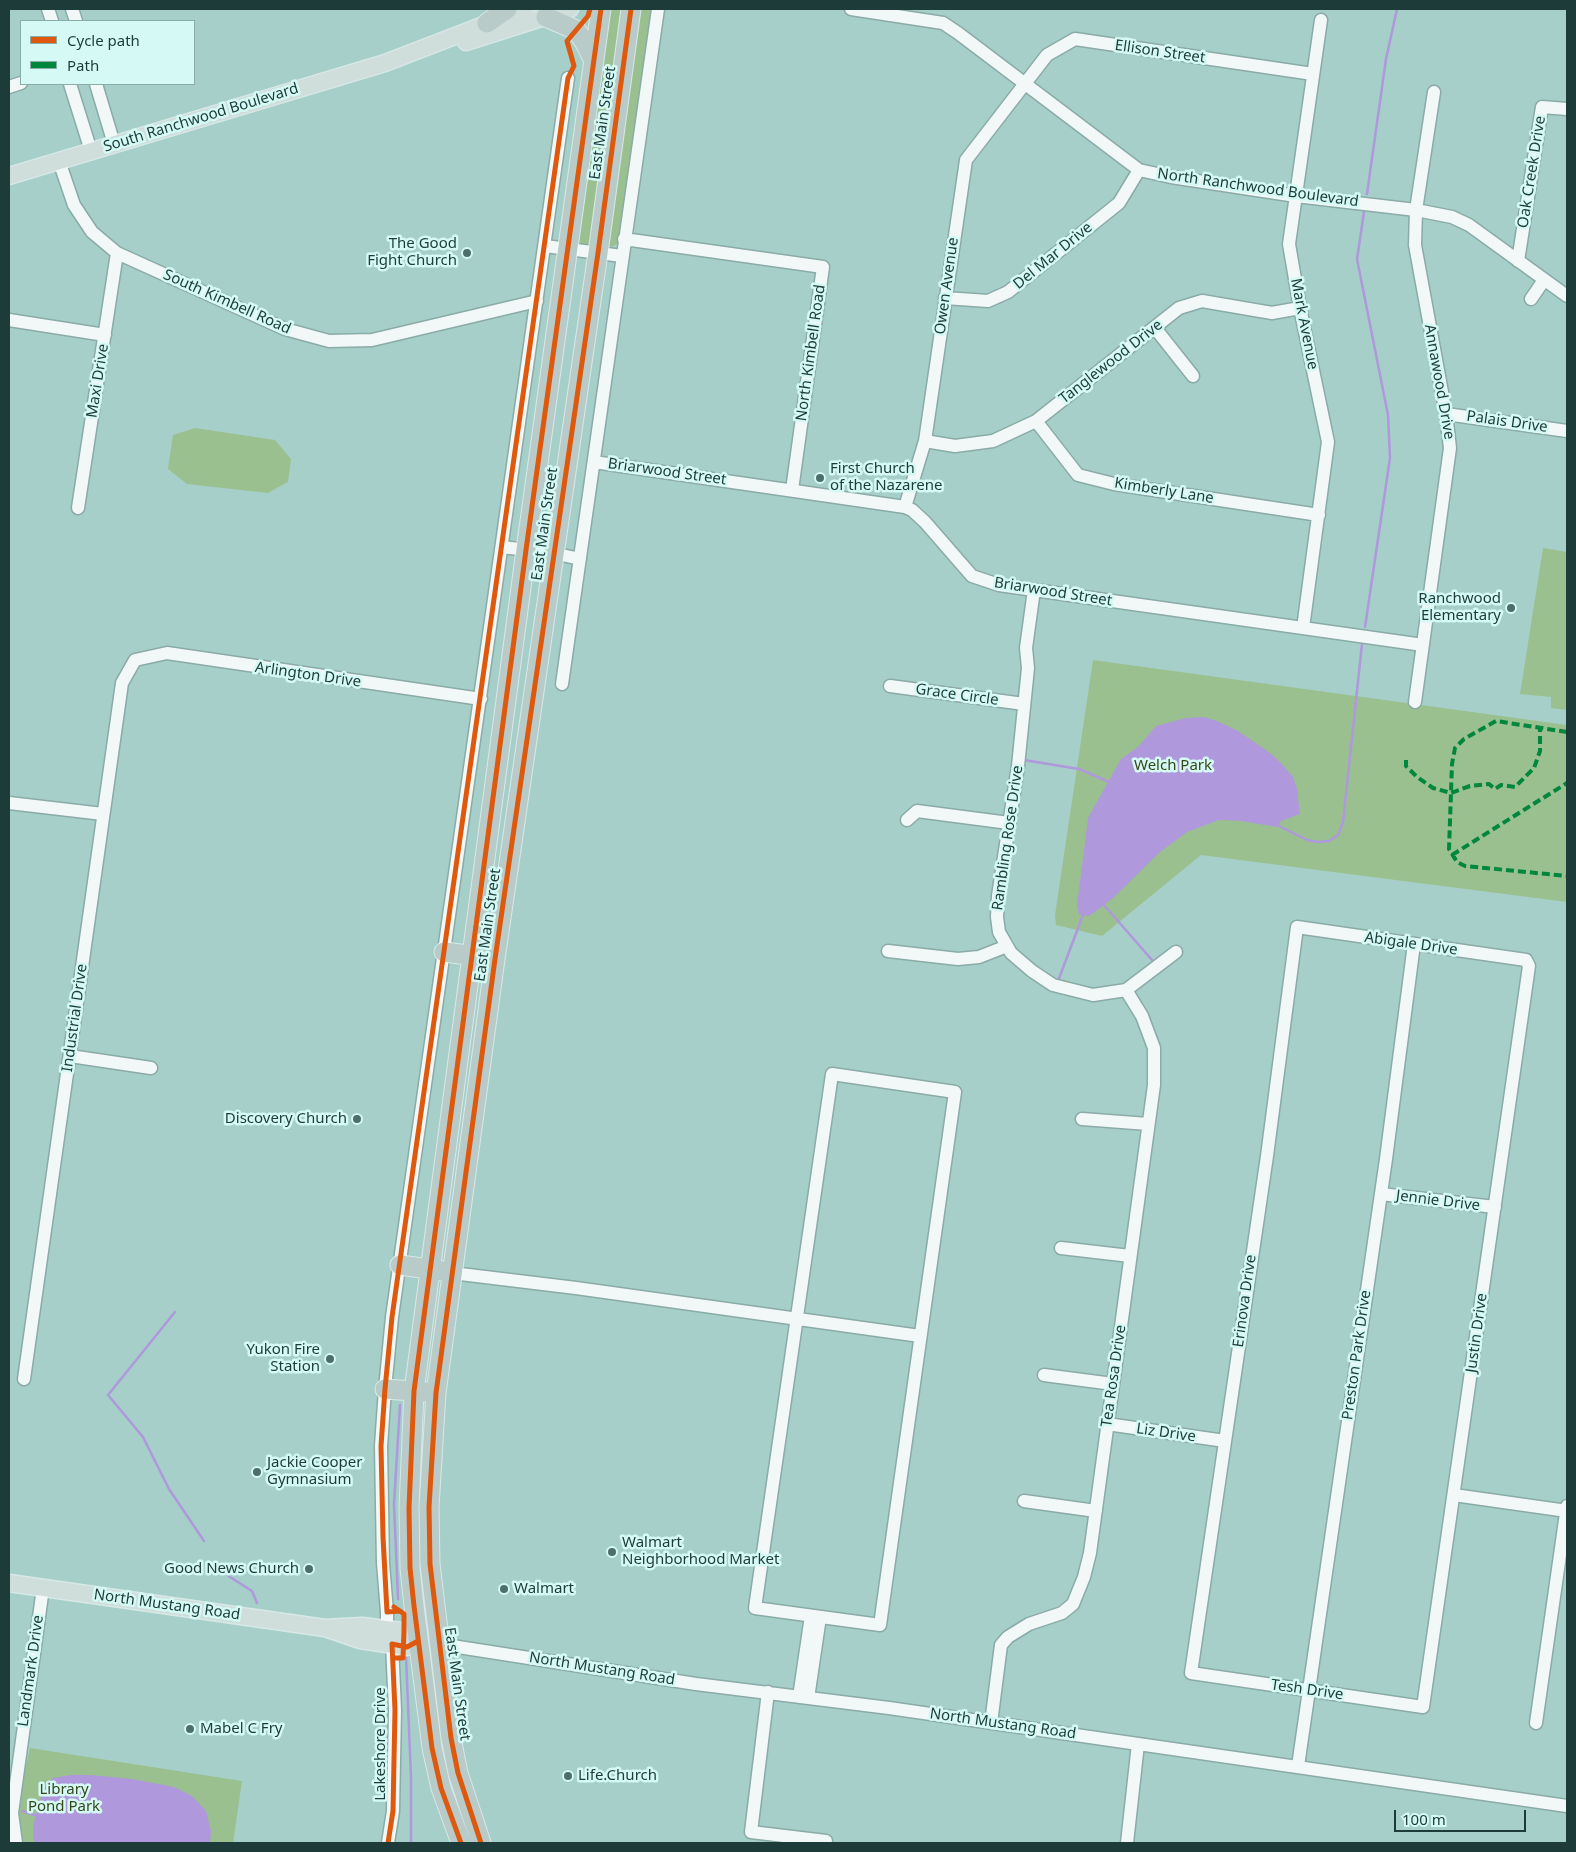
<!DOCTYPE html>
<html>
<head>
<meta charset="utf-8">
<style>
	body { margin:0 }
	#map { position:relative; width:1576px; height:1852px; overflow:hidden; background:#a6cfca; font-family:"Noto Sans",sans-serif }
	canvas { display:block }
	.frame { position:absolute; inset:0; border:10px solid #1d3c39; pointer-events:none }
	.legend { position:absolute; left:20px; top:20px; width:175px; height:65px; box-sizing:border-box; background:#d5f9f4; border:1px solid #8bada9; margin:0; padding:6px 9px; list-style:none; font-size:15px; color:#1d3c39 }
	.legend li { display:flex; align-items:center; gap:10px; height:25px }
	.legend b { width:25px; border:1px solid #8bada9 }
	.scale { position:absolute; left:1394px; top:1810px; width:132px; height:22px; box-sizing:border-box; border:2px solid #1d3c39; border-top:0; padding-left:6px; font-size:15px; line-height:18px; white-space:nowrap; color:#1d3c39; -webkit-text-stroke:4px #d5f9f4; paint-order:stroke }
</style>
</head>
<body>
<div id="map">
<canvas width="1576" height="1852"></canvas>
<div class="frame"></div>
<ul class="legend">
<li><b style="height:6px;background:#de580e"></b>Cycle path</li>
<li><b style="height:6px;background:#00873e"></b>Path</li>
</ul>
<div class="scale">100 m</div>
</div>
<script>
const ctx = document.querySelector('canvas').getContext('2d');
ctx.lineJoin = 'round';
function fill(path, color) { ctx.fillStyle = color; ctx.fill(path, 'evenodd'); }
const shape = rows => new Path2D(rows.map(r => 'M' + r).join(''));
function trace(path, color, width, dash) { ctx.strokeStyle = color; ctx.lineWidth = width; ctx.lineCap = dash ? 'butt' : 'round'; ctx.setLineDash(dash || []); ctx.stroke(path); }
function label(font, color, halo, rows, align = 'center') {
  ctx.font = font + ' "Noto Sans",sans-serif'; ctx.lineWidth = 5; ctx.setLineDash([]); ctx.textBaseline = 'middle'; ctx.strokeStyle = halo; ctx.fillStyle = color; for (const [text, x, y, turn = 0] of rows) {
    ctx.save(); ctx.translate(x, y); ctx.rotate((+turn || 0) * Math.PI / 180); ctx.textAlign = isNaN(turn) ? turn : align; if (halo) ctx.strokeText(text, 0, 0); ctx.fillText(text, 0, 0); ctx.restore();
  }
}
const green = shape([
	[607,9,622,9,616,52,616,83,592,241,588,244,582,244,576,238],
	[637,9,652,9,619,243,611,247,604,239],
	[195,428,275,440,291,459,288,482,268,493,187,484,168,469,173,435],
	[1543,548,1567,552,1567,710,1551,708,1551,697,1520,694],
	[1093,660,1567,725,1567,902,1201,855,1102,936,1056,925,1055,915],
	[30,1748,242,1781,233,1843,10,1843,9,1842]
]);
const water = shape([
	[1204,717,1217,721,1238,731,1270,753,1281,763,1293,777,1297,789,1300,814,1281,821,1277,827,1241,821,1219,820,1187,832,1160,852,1112,899,1089,916,1079,915,1077,905,1088,818,1121,759,1138,747,1156,726,1186,718],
	[71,1775,91,1775,132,1779,174,1787,192,1796,206,1811,211,1831,210,1843,36,1843,33,1839,33,1826,43,1789,53,1778]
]);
const stream = shape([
	[1367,194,1386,59,1397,9],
	[1364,212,1357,259,1388,415,1390,458,1365,627],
	[1024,760,1079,769,1109,782],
	[1275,824,1307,840,1318,842,1329,841,1338,835,1343,822,1362,644],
	[1104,905,1152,960],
	[1058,981,1083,915],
	[175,1312,108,1395,143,1437,169,1489,204,1541],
	[219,1566,230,1577,252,1591,257,1603],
	[398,1599,394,1504,400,1405],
	[406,1657,411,1777,411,1843],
	[22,1811,37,1816]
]);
const minor = shape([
	[48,9,52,21],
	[72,9,76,21],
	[851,9,943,23,958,33,1139,170,1171,177,1296,196,1416,210,1452,217,1469,225,1567,296],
	[70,84,91,151],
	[96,84,114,144],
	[9,87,21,83],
	[59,161,74,205,92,232,117,253,285,329,329,341,372,340,537,301],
	[624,239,823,267,792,490],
	[545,246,622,256],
	[1518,261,1542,107,1567,109],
	[945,298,988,301,1008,292,1119,203,1139,170],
	[1531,299,1544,280],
	[9,320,105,335],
	[1155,328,1193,376],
	[1446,414,1567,431],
	[1036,421,1078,475,1114,484,1319,515],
	[925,441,955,446,993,441,1036,421,1179,308,1202,301,1272,313,1300,308],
	[594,462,905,507,912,510,925,522,972,576,999,585,1423,645],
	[905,507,925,441,966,160,1047,55,1075,39,1313,74],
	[78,508,117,253],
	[502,547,553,553,580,559],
	[1034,590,1026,648,1028,668,1018,766,998,896,997,917,999,932,1011,953,1032,971,1053,985,1093,995,1126,990,1176,952],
	[1303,628,1328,442,1300,308,1289,244,1321,20],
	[562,684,658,9],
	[890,686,1024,704],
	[1415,702,1450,448,1446,414,1415,245,1416,210,1434,92],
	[9,803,103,814],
	[907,820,917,811,1009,823],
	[1297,927,1526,960,1529,966,1423,1707,1191,1673,1267,1156,1297,927],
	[888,951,958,959,979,957,1007,946],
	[70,1056,151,1068],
	[832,1074,955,1092,880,1625,755,1608,832,1074],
	[1082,1119,1148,1124],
	[1381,1194,1495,1207],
	[1061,1248,1130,1256],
	[452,1273,576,1288,920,1336],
	[1044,1375,1113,1384],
	[24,1379,122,683,135,660,167,653,481,699],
	[1107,1424,1225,1441],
	[1454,1495,1567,1511],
	[1024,1501,1096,1511],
	[387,1629,387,1612,383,1563,381,1446,385,1389,392,1317,568,78],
	[439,1644,696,1684,889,1708,1567,1806],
	[768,1692,751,1832,826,1841],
	[799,1697,811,1616],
	[808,1698,820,1617],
	[991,1723,1001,1645,1008,1637,1029,1624,1062,1613,1073,1604,1084,1577,1090,1553,1154,1085,1154,1048,1142,1016,1126,990],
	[1536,1723,1567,1506],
	[1298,1766,1386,1159,1414,944],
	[16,1843,12,1813,43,1588],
	[388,1843,393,1811,395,1710,392,1644],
	[1127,1843,1138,1744]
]);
const major = shape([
	[466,42,570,9],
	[9,176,385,63,525,9],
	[9,1583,325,1628,360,1640,407,1647,418,1641,409,1632,362,1626,325,1628]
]);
const highway = shape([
	[546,17,576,30,584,41,594,61],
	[487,23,507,9],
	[444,952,484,957],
	[400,1265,443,1271],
	[385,1389,427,1392],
	[461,1843,441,1788,432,1748,414,1606,410,1568,409,1508,414,1391,526,550,601,9],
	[481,1843,458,1773,451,1738,430,1564,429,1507,436,1393,495,959,598,253,631,9]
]);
const quiet = shape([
	[1567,732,1496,721,1464,739,1455,748,1452,764,1449,849,1457,862,1465,866,1567,876],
	[1406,760,1406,766,1417,777,1433,788,1451,793,1470,786,1489,784,1495,789,1501,785,1515,787,1534,768,1540,751,1540,728],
	[1452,855,1567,783]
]);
const cycleway = shape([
	[400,1611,387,1612,383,1537,381,1446,385,1389,392,1317,568,78,574,66,567,41,588,16,590,9],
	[394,1658,403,1658,404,1631,404,1614,394,1607],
	[388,1843,393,1811,395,1710,392,1644,407,1647,418,1641],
	[461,1843,441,1788,432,1748,414,1606,410,1568,409,1508,414,1391,526,550,601,9],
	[481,1843,458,1773,451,1738,430,1564,429,1507,436,1393,495,959,598,253,631,9]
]);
const markers = [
	[467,253,5,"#4d6f6c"],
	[820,478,5,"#4d6f6c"],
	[1511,608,5,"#4d6f6c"],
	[357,1119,5,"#4d6f6c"],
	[330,1359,5,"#4d6f6c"],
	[257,1472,5,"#4d6f6c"],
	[612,1552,5,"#4d6f6c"],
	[309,1569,5,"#4d6f6c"],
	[504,1589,5,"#4d6f6c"],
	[190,1729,5,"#4d6f6c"],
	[568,1776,5,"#4d6f6c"]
];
const streetNames = [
	["Ellison Street",1160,52,8],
	["South Ranchwood Boulevard",201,118,-17],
	["East Main Street",603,123,-82],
	["Oak Creek Drive",1532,172,-81],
	["North Ranchwood Boulevard",1258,188,8],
	["Del Mar Drive",1053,256,-39],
	["Owen Avenue",947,286,-82],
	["South Kimbell Road",227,302,24],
	["Mark Avenue",1304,324,79],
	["North Kimbell Road",811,353,-82],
	["Tanglewood Drive",1111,362,-38],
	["Maxi Drive",98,381,-81],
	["Annawood Drive",1439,382,80],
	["Palais Drive",1507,422,8],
	["Briarwood Street",667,472,8],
	["Kimberly Lane",1164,491,9],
	["East Main Street",545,524,-82],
	["Briarwood Street",1053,592,9],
	["Arlington Drive",308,675,8],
	["Grace Circle",957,695,8],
	["Rambling Rose Drive",1008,838,-82],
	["East Main Street",488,925,-82],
	["Abigale Drive",1411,944,8],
	["Industrial Drive",75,1018,-82],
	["Jennie Drive",1438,1201,7],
	["Erinova Drive",1245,1301,-82],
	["Justin Drive",1477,1333,-82],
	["Preston Park Drive",1357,1355,-82],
	["Tea Rosa Drive",1114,1376,-82],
	["Liz Drive",1166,1433,8],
	["North Mustang Road",167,1605,8],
	["North Mustang Road",602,1669,9],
	["Landmark Drive",31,1671,-82],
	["East Main Street",457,1684,82],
	["Tesh Drive",1307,1690,8],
	["North Mustang Road",1003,1724,8],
	["Lakeshore Drive",381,1744,-90]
];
const poiNames = [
	["The Good",457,244,"right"],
	["Fight Church",457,261,"right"],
	["First Church",830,469],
	["of the Nazarene",830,486],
	["Ranchwood",1501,599,"right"],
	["Elementary",1501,616,"right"],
	["Discovery Church",347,1119,"right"],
	["Yukon Fire",320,1350,"right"],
	["Station",320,1367,"right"],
	["Jackie Cooper",267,1463],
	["Gymnasium",267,1480],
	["Walmart",622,1543],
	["Neighborhood Market",622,1560],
	["Good News Church",299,1569,"right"],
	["Walmart",514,1589],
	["Mabel C Fry",200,1729],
	["Life.Church",578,1776]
];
const parkNames = [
	["Welch Park",1173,766],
	["Library",64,1790],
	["Pond Park",64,1807]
];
fill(green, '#9bc08f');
fill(water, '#af98dc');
trace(stream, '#af98dc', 2.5);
trace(minor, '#8aaba7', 15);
trace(major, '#d7e9e7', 19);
trace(highway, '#d7e9e7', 21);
trace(minor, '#f2f8f7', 12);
trace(major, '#cfdddb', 16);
trace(highway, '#b8cbc9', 19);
trace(quiet, '#00873e', 4, [8, 4]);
trace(cycleway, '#de580e', 5);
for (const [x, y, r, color] of markers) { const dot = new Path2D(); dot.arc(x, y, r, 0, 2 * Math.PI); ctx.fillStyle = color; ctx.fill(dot); trace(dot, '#d5f9f4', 2); }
label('15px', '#1d3c39', '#d5f9f4', streetNames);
label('15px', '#1d3c39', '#d5f9f4', poiNames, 'left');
label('15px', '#37471a', '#d5f9f4', parkNames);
</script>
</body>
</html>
